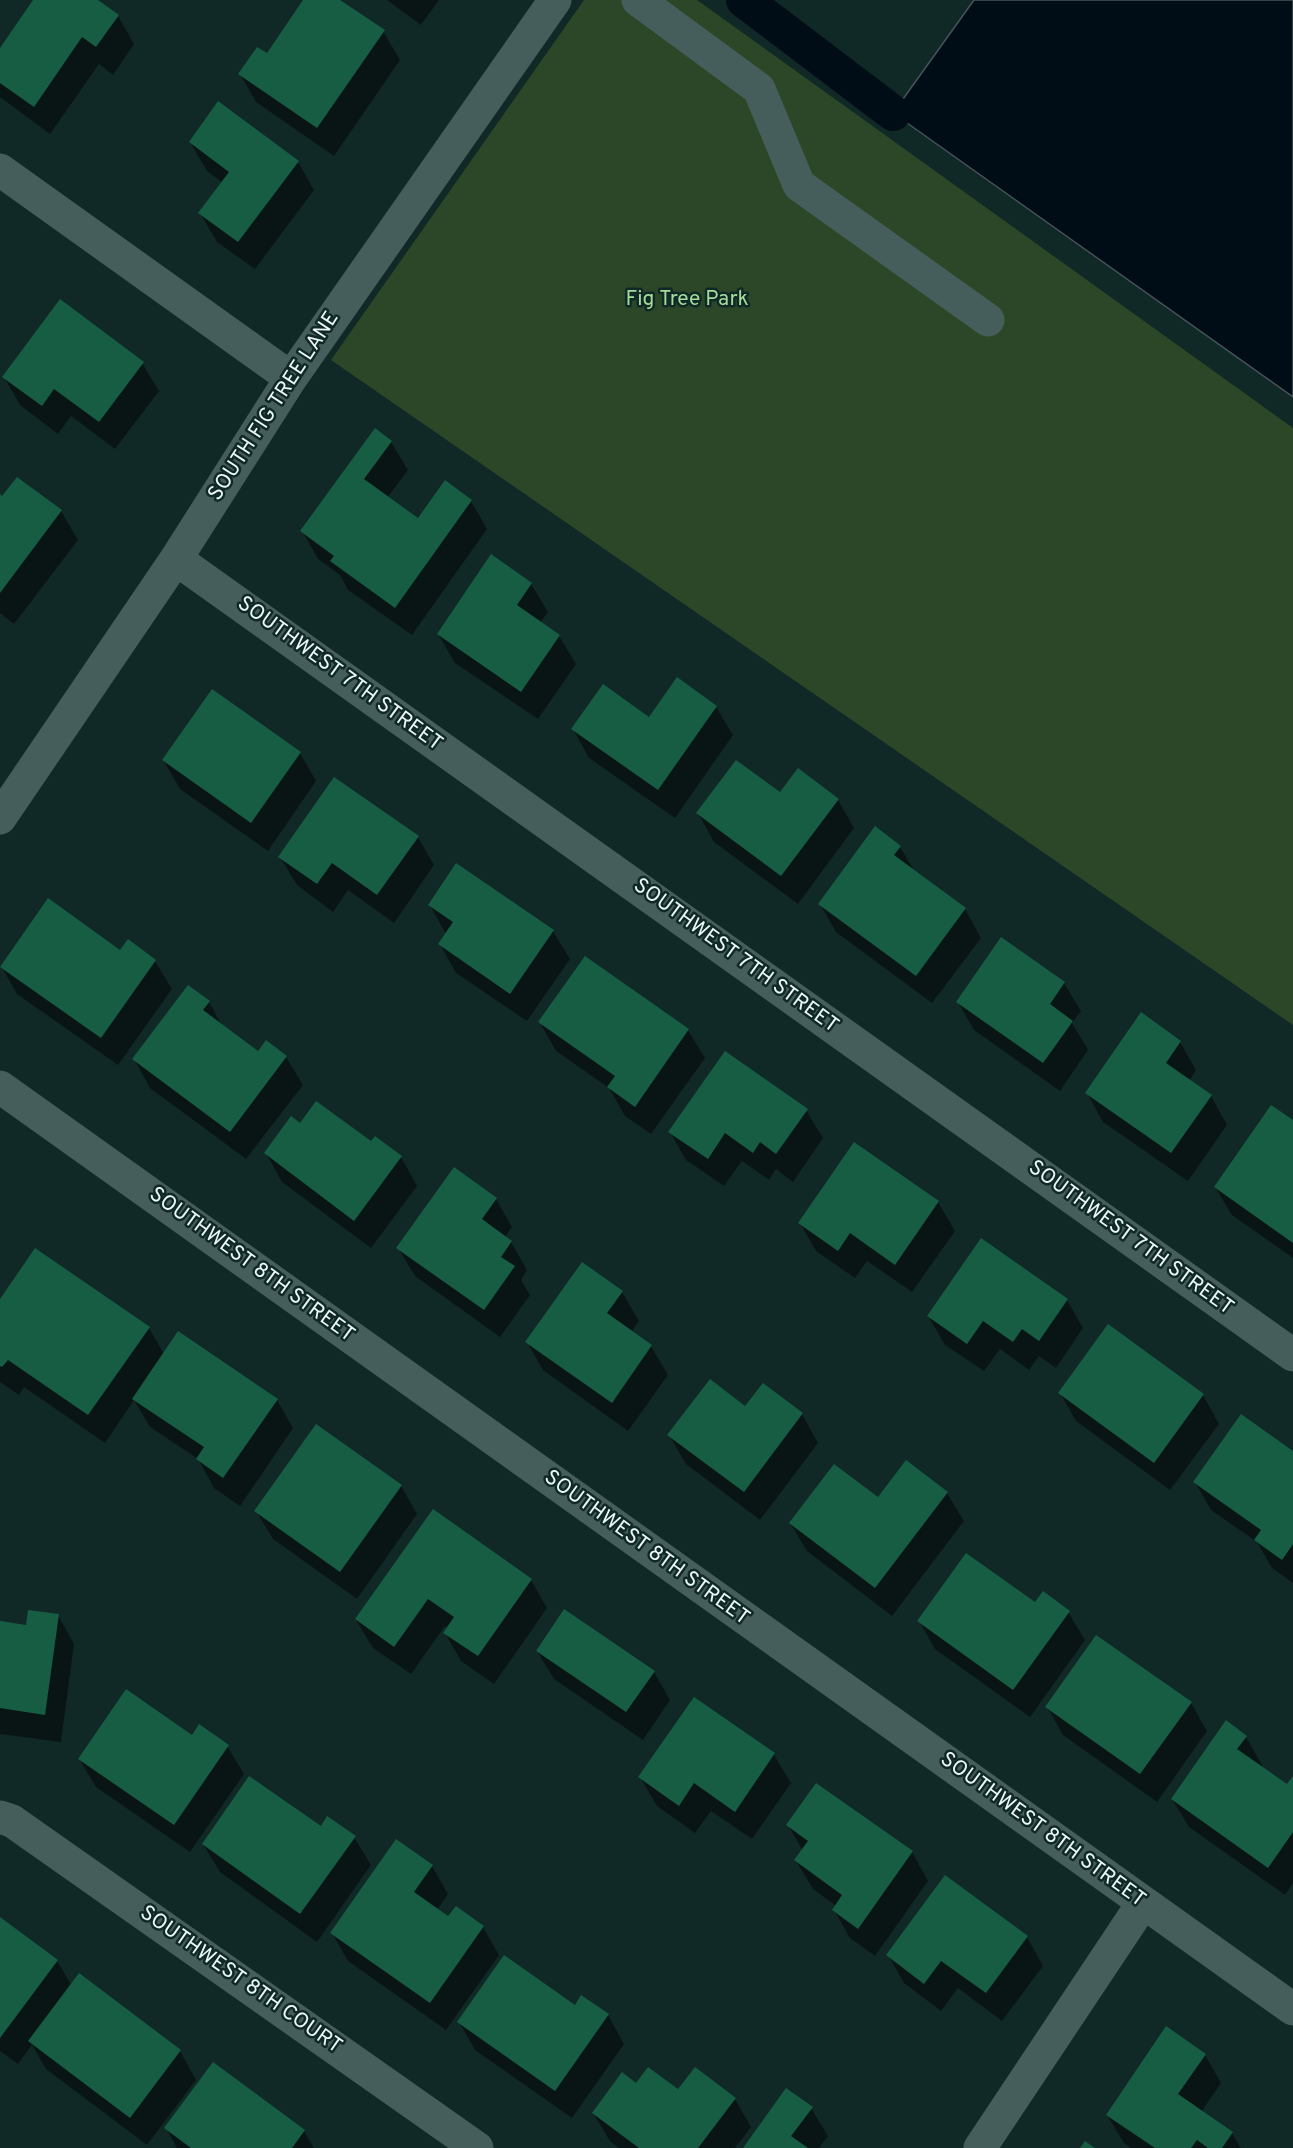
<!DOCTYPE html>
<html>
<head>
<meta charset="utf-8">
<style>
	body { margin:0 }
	canvas { display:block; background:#102826 }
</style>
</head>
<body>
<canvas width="1293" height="2148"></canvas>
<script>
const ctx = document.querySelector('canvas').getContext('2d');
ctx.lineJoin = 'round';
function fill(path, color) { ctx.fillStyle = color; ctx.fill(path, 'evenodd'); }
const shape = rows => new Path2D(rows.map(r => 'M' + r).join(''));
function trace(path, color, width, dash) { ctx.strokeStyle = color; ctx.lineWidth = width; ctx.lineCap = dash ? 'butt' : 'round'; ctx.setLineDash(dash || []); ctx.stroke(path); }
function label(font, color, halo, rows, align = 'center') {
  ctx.font = font + ' Overpass,sans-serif'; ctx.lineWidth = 5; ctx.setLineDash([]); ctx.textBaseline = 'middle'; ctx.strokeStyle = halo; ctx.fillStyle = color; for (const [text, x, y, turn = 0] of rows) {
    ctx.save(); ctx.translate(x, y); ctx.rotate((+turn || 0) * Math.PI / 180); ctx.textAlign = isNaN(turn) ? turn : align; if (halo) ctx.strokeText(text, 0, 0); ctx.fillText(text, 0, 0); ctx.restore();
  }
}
const green = shape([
	[584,0,697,0,1293,428,1293,1025,331,360]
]);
const water = shape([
	[974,0,1293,0,1293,397,893,113,974,0]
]);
const shadow = shape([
	[35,0,95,0,118,16,134,44,113,75,99,64,50,134,0,97,0,51],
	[305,0,338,0,383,31,400,60,334,156,256,102,240,74,267,55],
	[387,0,439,0,421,25],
	[190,142,298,162,314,190,255,269,217,242,200,213,223,183,207,171],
	[142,363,159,391,115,449,71,416,58,434,20,405,4,377],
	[391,442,408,470,387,498,418,520,471,501,487,529,412,635,348,590,340,575,318,559,302,531],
	[17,479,61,511,78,540,14,624,0,613,0,496,3,498],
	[531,584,548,612,540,623,559,636,576,664,538,719,455,663,438,634],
	[716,707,733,735,675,818,589,758,573,729],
	[300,753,316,781,268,851,180,789,163,760],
	[781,794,838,800,854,828,798,904,714,842,698,813],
	[876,828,900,847,915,872,965,909,981,938,932,1003,836,932,820,904],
	[418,837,434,865,394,923,348,890,333,912,297,885,280,857],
	[457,865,553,931,570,959,527,1021,456,973,440,944,446,934,430,905],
	[121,952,155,961,172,989,118,1065,17,994,1,966],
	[1064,983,1081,1011,1072,1023,1088,1050,1060,1091,974,1030,958,1002],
	[209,1002,222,1026,259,1053,286,1057,303,1085,246,1159,150,1088,134,1059],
	[540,1023,688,1030,705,1058,651,1134,625,1116,609,1088,556,1051],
	[1180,1042,1196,1070,1189,1081,1211,1096,1227,1125,1188,1181,1103,1122,1087,1093],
	[806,1110,823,1138,793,1182,776,1169,769,1180,742,1161,724,1186,686,1160,670,1132],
	[1293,1122,1293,1258,1232,1215,1215,1187],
	[371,1143,401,1157,417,1186,371,1248,282,1182,266,1153],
	[855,1144,938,1202,955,1231,912,1292,867,1261,855,1278,816,1251,800,1223],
	[496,1199,512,1227,505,1237,511,1242,527,1270,521,1280,530,1295,500,1337,415,1276,398,1248],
	[582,1264,622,1292,639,1321,631,1332,651,1346,668,1375,628,1431,543,1370,527,1342],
	[1067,1300,1083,1328,1056,1368,1039,1356,1029,1370,1000,1349,984,1371,945,1345,928,1316],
	[0,1302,149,1328,164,1354,277,1400,293,1428,240,1506,214,1488,198,1459,150,1427,134,1400,105,1443,24,1387,19,1395,0,1382],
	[1060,1393,1203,1395,1219,1424,1170,1490,1076,1421],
	[746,1408,802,1414,818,1443,760,1520,686,1464,669,1435],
	[1293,1453,1293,1583,1272,1568,1257,1542,1211,1510,1195,1482],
	[401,1486,417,1514,357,1599,273,1539,256,1511],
	[947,1493,964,1521,892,1616,807,1551,790,1523,878,1499],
	[433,1511,531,1580,547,1608,494,1684,461,1661,445,1633,448,1628,445,1626,411,1674,373,1648,356,1620],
	[1068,1612,1085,1640,1030,1717,935,1649,919,1621],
	[58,1615,74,1644,61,1742,0,1734,0,1623,27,1627],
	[537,1651,654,1672,670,1700,643,1740,554,1679],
	[695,1699,774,1755,791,1783,752,1839,711,1811,695,1833,657,1806,640,1777],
	[1191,1703,1207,1731,1157,1802,1063,1735,1047,1707],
	[193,1737,227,1746,244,1774,190,1852,96,1787,79,1759],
	[1246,1737,1262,1765,1261,1767,1287,1786,1293,1778,1293,1883,1285,1895,1189,1827,1172,1799],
	[788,1825,912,1852,928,1881,875,1956,850,1938,834,1910,836,1906,813,1889,796,1861,803,1851],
	[321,1828,354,1837,371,1865,317,1942,220,1872,203,1844],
	[432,1866,448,1894,437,1910,449,1918,483,1927,499,1955,446,2030,348,1961,332,1933],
	[0,1918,57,1961,72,1986,180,2051,196,2080,147,2145,46,2069,32,2045,18,2064,0,2051],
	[1027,1937,1043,1966,1002,2021,958,1988,941,2011,904,1983,888,1955],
	[576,2007,608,2015,624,2044,572,2118,475,2050,459,2022],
	[1205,2055,1221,2083,1201,2112,1232,2133,1241,2148,1131,2148,1124,2143,1107,2115],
	[678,2091,735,2099,751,2127,735,2148,619,2148,610,2141,593,2113],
	[811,2108,828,2136,819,2148,745,2148],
	[166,2128,304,2131,314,2148,177,2148]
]);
const canal = shape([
	[744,0,893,113]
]);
const building = shape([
	[33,0,98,0,119,15,96,47,82,37,34,107,0,83,0,48],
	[303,0,340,0,385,30,317,128,238,74,257,47,267,53],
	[218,101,299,161,238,242,198,213,229,172,189,142],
	[60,299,144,362,99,422,54,389,42,406,2,377],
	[375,428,392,441,364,479,418,518,445,480,472,500,395,608,330,561,334,556,300,531],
	[17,477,62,510,0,593,0,494,2,496],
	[491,554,532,583,517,605,560,635,521,692,437,634],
	[677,677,717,706,658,790,571,729,603,684,649,717],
	[212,689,301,752,251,823,162,760],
	[736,760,780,792,798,768,839,799,781,876,696,813],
	[334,777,419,836,377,895,332,863,317,884,278,857],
	[875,826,901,846,894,855,966,908,916,976,818,904],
	[456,863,554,930,510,994,438,944,453,922,428,905],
	[48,898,120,950,128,939,156,960,101,1038,0,967],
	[1001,937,1065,982,1050,1004,1073,1021,1043,1063,956,1002],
	[585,956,689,1029,635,1107,607,1087,615,1076,538,1022],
	[188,985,210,1001,203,1010,258,1051,266,1040,287,1056,230,1132,132,1059],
	[1141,1012,1181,1041,1166,1063,1212,1095,1171,1153,1085,1093],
	[725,1051,808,1109,776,1154,760,1142,753,1153,725,1133,708,1159,668,1132],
	[316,1101,371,1141,375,1136,402,1156,354,1221,264,1153,291,1116,300,1123],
	[1271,1105,1293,1120,1293,1243,1214,1187],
	[854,1142,939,1201,895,1265,850,1233,838,1251,798,1223],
	[454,1167,497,1198,482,1219,512,1241,501,1257,515,1266,484,1310,396,1248],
	[981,1238,1068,1299,1039,1341,1022,1329,1013,1342,983,1321,967,1344,927,1316],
	[35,1248,150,1327,88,1415,8,1360,2,1367,0,1366,0,1299],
	[582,1262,623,1291,607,1313,652,1345,612,1403,525,1342],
	[1108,1324,1204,1394,1154,1463,1058,1393],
	[178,1331,278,1399,223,1478,196,1459,204,1447,132,1399],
	[710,1379,745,1406,763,1383,803,1413,744,1492,667,1435],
	[1241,1414,1293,1451,1293,1544,1282,1560,1254,1540,1261,1530,1193,1482],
	[316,1424,402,1485,340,1572,254,1511],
	[906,1460,948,1492,875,1588,789,1523,834,1464,878,1497],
	[433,1509,532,1579,478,1656,443,1633,454,1617,428,1599,394,1647,355,1619],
	[966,1553,1035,1602,1043,1591,1070,1611,1013,1690,917,1621],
	[564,1609,655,1671,626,1712,536,1651],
	[28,1610,59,1614,45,1715,0,1708,0,1621,26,1625],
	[1096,1635,1192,1702,1140,1774,1045,1707],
	[126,1689,192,1735,199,1724,229,1745,174,1825,78,1759],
	[694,1697,775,1753,735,1812,694,1783,679,1806,638,1777],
	[1226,1720,1247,1736,1237,1749,1287,1784,1293,1776,1293,1832,1268,1868,1171,1799],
	[249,1776,321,1826,327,1816,356,1836,300,1914,202,1844],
	[816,1783,913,1851,858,1929,832,1910,842,1895,794,1860,808,1841,786,1825],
	[396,1839,433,1865,414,1892,448,1916,456,1906,484,1926,430,2003,330,1933],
	[945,1875,1028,1936,986,1993,941,1961,924,1984,886,1955],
	[0,1917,58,1960,0,2038],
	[504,1955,575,2005,581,1995,609,2014,555,2091,457,2022],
	[79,1973,181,2050,130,2118,28,2041],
	[1166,2026,1206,2054,1178,2094,1233,2132,1222,2148,1208,2148,1197,2140,1191,2148,1155,2148,1106,2115],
	[213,2062,305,2130,292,2148,191,2148,164,2128],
	[648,2067,678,2089,695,2067,736,2098,698,2148,639,2148,592,2113,622,2072,636,2083],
	[786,2088,813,2107,791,2136,808,2148,743,2148],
	[1085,2141,1095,2148,1080,2148]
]);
const minor = shape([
	[638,0,759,89,799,185,988,320],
	[0,170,291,378],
	[176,559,1293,1355],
	[0,818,176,559,291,378,555,0],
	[0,1087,1293,2009],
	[0,1817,12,1821,477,2148],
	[980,2148,1143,1903]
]);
const parkNames = [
	["Fig Tree Park",687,301]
];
const streetNames = [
	["SOUTH FIG TREE LANE",275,407,-57],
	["SOUTHWEST 7TH STREET",339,675,36],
	["SOUTHWEST 7TH STREET",735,957,36],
	["SOUTHWEST 7TH STREET",1130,1239,36],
	["SOUTHWEST 8TH STREET",251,1266,36],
	["SOUTHWEST 8TH STREET",646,1549,36],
	["SOUTHWEST 8TH STREET",1042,1831,36],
	["SOUTHWEST 8TH COURT",240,1981,35]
];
fill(green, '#2c4728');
fill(water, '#000d17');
trace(water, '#46545a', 1.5);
fill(shadow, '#0007');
trace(canal, '#000d17', 36);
fill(building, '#165d44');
trace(minor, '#455e5b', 33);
label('21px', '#a3dd99', '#102826', parkNames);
label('21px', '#eaf8f7', '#102826', streetNames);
</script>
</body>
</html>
